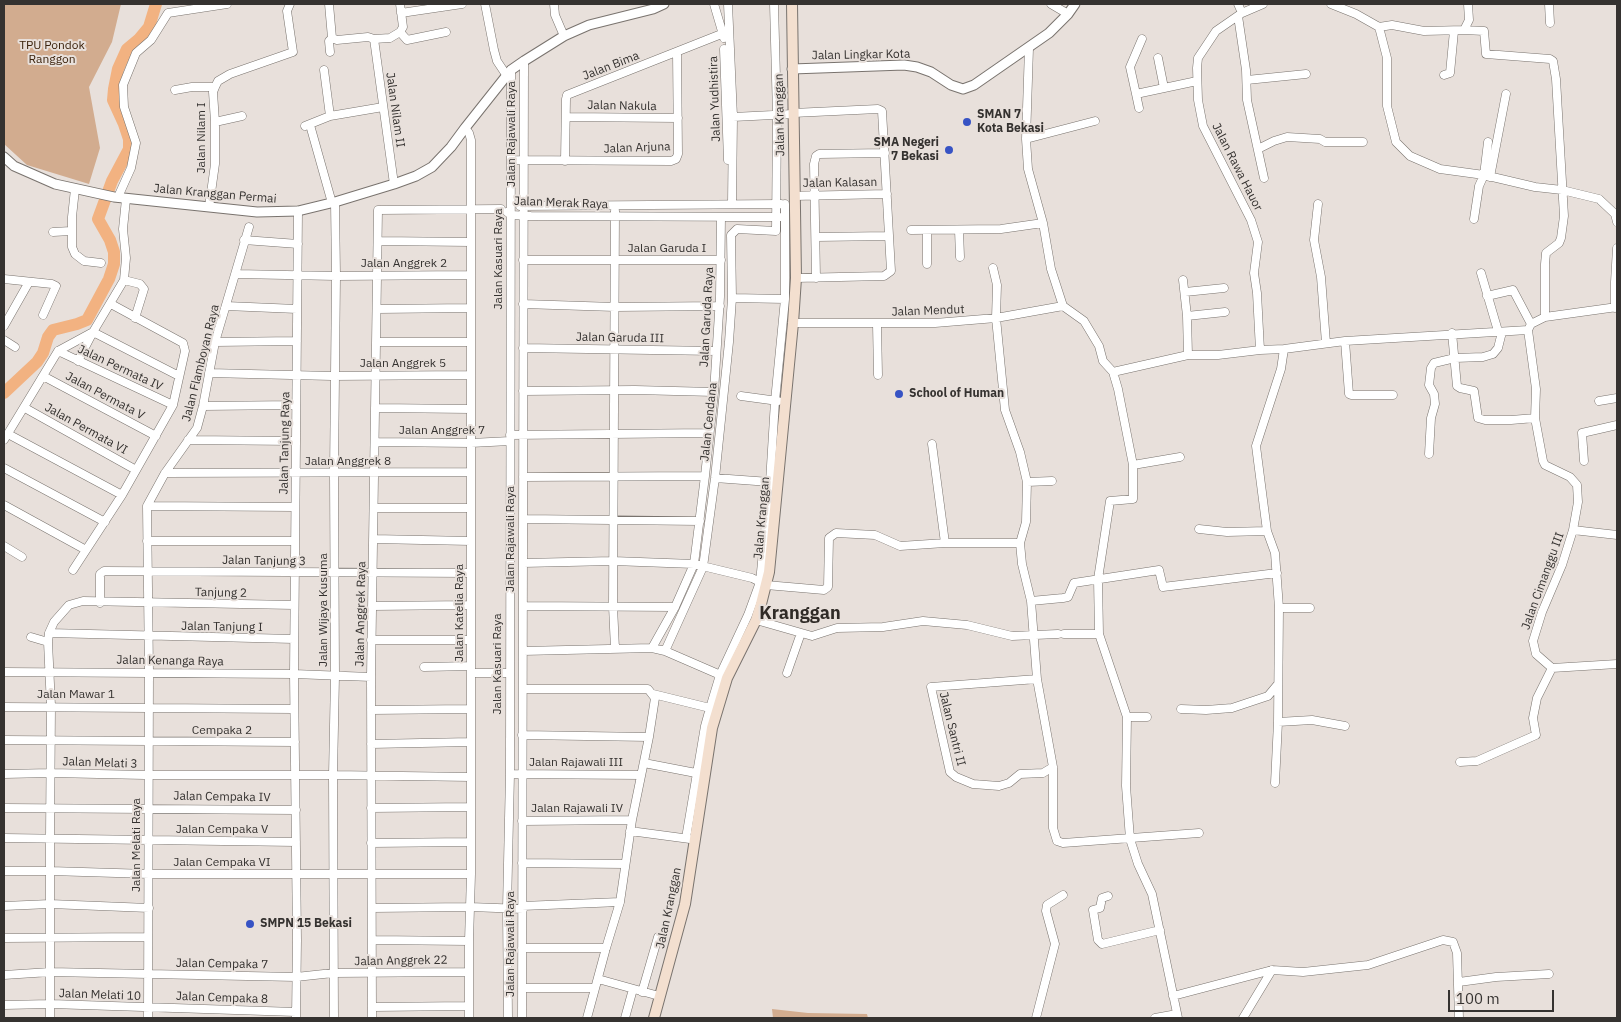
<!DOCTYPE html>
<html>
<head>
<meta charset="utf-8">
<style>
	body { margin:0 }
	#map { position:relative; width:1621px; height:1022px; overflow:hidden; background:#e8e0db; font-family:"IBM Plex Sans",sans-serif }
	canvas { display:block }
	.frame { position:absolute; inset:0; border:5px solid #353230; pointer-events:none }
	.scale { position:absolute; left:1448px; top:990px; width:106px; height:22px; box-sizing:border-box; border:2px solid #353230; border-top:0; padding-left:6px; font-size:15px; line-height:18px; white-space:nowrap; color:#353230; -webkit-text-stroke:4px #e8e0db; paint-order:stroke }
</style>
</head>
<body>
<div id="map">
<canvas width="1621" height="1022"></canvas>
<div class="frame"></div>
<div class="scale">100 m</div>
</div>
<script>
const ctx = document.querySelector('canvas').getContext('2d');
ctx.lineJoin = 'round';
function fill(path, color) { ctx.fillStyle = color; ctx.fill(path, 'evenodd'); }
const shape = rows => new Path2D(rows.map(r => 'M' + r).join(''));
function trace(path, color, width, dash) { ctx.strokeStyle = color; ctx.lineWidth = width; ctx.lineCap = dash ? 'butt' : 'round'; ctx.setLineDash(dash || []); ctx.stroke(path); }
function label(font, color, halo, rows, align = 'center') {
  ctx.font = font + ' "IBM Plex Sans",sans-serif'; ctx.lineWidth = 4; ctx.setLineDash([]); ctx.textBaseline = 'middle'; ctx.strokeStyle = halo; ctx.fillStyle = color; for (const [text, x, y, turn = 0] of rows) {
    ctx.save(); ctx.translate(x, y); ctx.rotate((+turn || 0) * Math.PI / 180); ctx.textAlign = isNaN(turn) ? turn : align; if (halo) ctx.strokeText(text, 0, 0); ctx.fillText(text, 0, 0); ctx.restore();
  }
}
const green = shape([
	[4,4,121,4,112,42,89,87,100,148,89,184,27,165,4,144],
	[772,1009,808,1013,867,1014,868,1018,773,1018]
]);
const river = shape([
	[4,393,37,362,43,353,48,337,53,330,77,324,87,320,109,279,114,264,114,252,110,240,98,219,112,181,129,149,129,139,124,124,113,100,114,89,118,69,127,49,139,39,149,27,156,4]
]);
const minor = shape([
	[329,4,332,38,337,40,368,37,374,39,390,38,400,32,403,27,400,4],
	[485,4,494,50,497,61,507,76],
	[554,4,555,15,564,36],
	[714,4,724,38],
	[728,4,733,117,732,204],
	[1051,4,1068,14],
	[1238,4,1242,13,1263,4],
	[1331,4,1356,14,1379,27,1387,58,1387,106,1396,142,1410,156,1440,169,1484,175,1535,187,1562,190,1599,199,1615,214,1617,222],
	[1549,4,1550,23],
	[401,13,462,4],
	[1242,13,1216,31,1198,58,1197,68,1198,100,1203,126,1251,220,1258,242,1254,273,1257,293,1260,350],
	[1238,16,1246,70,1247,100,1264,178],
	[1379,27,1392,25,1424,31,1464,30,1484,31,1486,54,1550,59,1553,61,1556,79,1564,216,1561,238,1559,243,1546,253,1545,264,1545,317],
	[1464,30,1469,20,1468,4],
	[400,32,407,40,446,32],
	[374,39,394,184],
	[1142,39,1130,67,1136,94,1197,81],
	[1029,48,1026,139,1028,169,1043,223,1051,269,1063,306,1084,321,1099,346,1103,361,1113,372,1118,389,1133,465,1133,499,1110,501,1098,579,1099,634,1127,717,1126,786,1130,839,1138,864,1152,894,1178,1018],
	[724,49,728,160],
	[330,52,329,41,332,38],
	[1158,58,1164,88],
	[324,70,330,116],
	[1444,75,1450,73,1454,31],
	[1247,80,1306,74],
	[175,90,192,87,215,87],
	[1136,94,1139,108],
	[793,113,878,109,882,111,891,271,884,276,796,278],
	[566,117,678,118],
	[733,117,793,114],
	[215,122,242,116],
	[310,125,332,203],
	[305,126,330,116,383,107],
	[465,128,469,133,471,140,471,874,469,941,469,1018],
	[1026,139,1095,121],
	[1258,149,1274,141,1287,137,1320,139,1325,142,1363,142],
	[511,160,671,161,676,159,678,154,677,52],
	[565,161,566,99,567,95,724,33],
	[1490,177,1506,94],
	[75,189,72,217,72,247,75,254,84,261,101,263],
	[794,196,887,194],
	[118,197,131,168,136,143,124,107,123,85,136,53,151,40,168,13,227,4],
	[1318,204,1314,240,1321,277,1326,343],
	[520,206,781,204],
	[209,207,215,164,215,122,213,92,215,87,218,81,230,74,293,52,287,11,290,4],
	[615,211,613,606,615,649],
	[507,212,511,215,531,216,780,217],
	[1474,219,1479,186,1484,175,1488,142],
	[911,230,1001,229,1043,223],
	[927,230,927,264],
	[959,230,960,257],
	[53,232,71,231],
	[816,237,889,236],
	[244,240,298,244],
	[378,241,471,242],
	[523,260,721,260],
	[993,268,997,285,996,318,1005,410,1020,452,1027,482,1026,522,1020,543,1022,564,1031,601,1037,679,1053,767,1053,828,1057,841,1063,843,1199,833],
	[1481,273,1498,331],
	[236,274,336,276,471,275],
	[816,278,814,164,816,156,819,154,885,153],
	[4,279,52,284,56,286,43,315],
	[124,280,140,284,144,289,135,318],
	[1183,280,1187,316,1188,355],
	[1185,292,1224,288],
	[1487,296,1513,290,1531,324],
	[732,298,785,299],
	[523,304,615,307,720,306],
	[226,306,297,309],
	[1615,308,1615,282,1617,248],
	[377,309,471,308],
	[1187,316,1225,312],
	[793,323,935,323,996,318,1063,306],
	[877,324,878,375],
	[4,326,29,282],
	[1528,330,1536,389,1535,418,1543,461,1545,465,1570,477,1577,485,1578,502,1573,530,1562,565,1542,612,1533,641,1536,654,1552,668,1617,664],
	[1452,333,1457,386,1460,388,1474,391,1478,418,1485,420,1511,420,1535,418],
	[4,340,15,347],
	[1345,341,1349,394,1351,395,1393,395],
	[215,342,297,341],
	[376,342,471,342],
	[523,348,716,351],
	[58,351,173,405],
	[78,361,93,332,179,376],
	[1113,372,1188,355,1218,355,1260,350,1284,349,1345,341,1528,330,1531,324,1545,317,1617,307],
	[209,373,332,376,471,375],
	[43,376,156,436],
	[523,391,635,390,714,392],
	[741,396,778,401],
	[1599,401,1617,398],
	[203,406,296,405],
	[25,408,136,470],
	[375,408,471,409],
	[8,434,122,495],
	[510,435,709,433],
	[4,440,58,351,93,332,124,280,126,258,123,229,126,199],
	[188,440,296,441],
	[375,442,471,443,510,441],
	[932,444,945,543],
	[1429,454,1431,418,1435,404,1434,394,1429,385,1431,368,1434,363,1455,358,1483,357,1493,354,1498,348,1502,332],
	[1584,461,1582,433,1617,425],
	[1133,465,1180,457],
	[4,468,105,522],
	[165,473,471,472],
	[523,477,705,476],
	[715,478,770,482],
	[1027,482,1052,481],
	[4,505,86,550],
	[147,506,295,507],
	[374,508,471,508],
	[523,519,700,521],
	[1199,529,1227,532,1267,531],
	[1573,530,1617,535],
	[373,539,471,541],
	[147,541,295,541],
	[4,546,22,557],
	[523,563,613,561,694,564,752,578,766,585,824,590,828,587,829,538,836,533,875,535,900,546,945,543,1020,543],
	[73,570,122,495,173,405,185,351,183,343,111,304],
	[1031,601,1063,598,1068,597,1074,583,1159,570,1163,587,1277,573],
	[100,603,100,574,104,571,471,573],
	[372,606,471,605],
	[523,606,675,607],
	[1279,608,1310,608],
	[756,620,812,636,837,628,883,627,923,621,967,625,1012,636,1058,634],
	[49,633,294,639],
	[1064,634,1099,634],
	[31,637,48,642],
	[371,640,471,640],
	[652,648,675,607,694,564,705,476,714,392,720,297,721,217],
	[523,651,652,648,665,651,725,677],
	[665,651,703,567,715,478,729,342,732,298,731,235,737,229,776,231,777,115,774,4],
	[424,667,471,666],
	[4,672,294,674,371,677],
	[471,673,509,673],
	[787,673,801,633],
	[1037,679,931,687,950,772,956,777,973,784,999,786,1009,783,1020,774,1043,773,1053,767],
	[523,689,648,689,655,698,649,737,632,820,620,902,606,948,587,1018],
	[653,694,710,708],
	[4,707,294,709],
	[1181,709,1206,710,1232,708,1268,696,1278,684],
	[371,710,471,709],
	[1127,717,1147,717],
	[1278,722,1312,720,1345,726],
	[522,735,649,737],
	[4,740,295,742],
	[371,744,471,742],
	[1460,762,1477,761,1536,735,1533,718,1537,698,1552,668],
	[644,763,701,774],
	[4,774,51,773,145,775,333,775,471,777],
	[510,774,641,775],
	[1275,783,1278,722,1279,608,1275,553,1267,531,1256,446,1281,369,1284,349],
	[4,808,296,810],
	[371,808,471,807],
	[522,821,632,820],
	[630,831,690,839],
	[4,838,296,842],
	[686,838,705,726,710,708,720,675,748,615,760,582,770,482,775,401,785,299,785,204],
	[371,843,471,842],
	[522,863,625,864],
	[4,871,50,871,149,874,471,874],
	[1108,896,1102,898,1100,908,1093,910,1098,940,1102,944,1160,930],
	[4,906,50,904,149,908],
	[522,906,620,902],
	[372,908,470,907,523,909],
	[4,938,148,937],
	[372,940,469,941],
	[522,948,606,948],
	[4,975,50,972,296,977,333,973,469,972],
	[598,979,659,996],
	[1459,982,1496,977,1549,974],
	[522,988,595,988],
	[642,992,658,937],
	[1173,996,1272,970,1303,972,1368,965,1443,940,1453,942,1457,953,1459,1018],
	[4,1005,51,1004,296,1012],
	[372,1007,469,1006],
	[50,1018,50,837,51,706,48,642,49,633,54,622,69,605,83,601,294,605],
	[148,1018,149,672,147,506,165,473,197,428,203,406,215,342,249,227],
	[296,1018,297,940,294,674,298,211],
	[334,1018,333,775,335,676,334,474,336,276,335,202],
	[372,1018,371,677,378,210,501,209],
	[508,1018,507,908,510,774,511,70],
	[522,1018,524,61],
	[625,1018,633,989],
	[1036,1018,1055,944,1046,911,1047,905,1063,895],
	[1155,1018,1177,1014],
	[1243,1018,1272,970]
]);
const tertiary = shape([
	[792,69,904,65,917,67,931,72,951,85,963,89,974,85,1049,33,1068,14,1075,4],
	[4,157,14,166,55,184,114,197,257,212,298,211,335,202,394,184,416,176,432,167,451,147,465,128,511,70,524,61,564,36,589,25,653,9,664,4]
]);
const secondary = shape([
	[654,1018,685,904,712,728,727,678,756,620,761,604,769,572,793,323,796,278,792,4]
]);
const markers = [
	[967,122,5,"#3753c4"],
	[949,150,5,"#3753c4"],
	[899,394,5,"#3753c4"],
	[250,924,5,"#3753c4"]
];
const parkNames = [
	["TPU Pondok",52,46],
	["Ranggon",52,60]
];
const streetNames = [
	["Jalan Lingkar Kota",861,55,-1],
	["Jalan Bima",611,66,-21],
	["Jalan Yudhistira",715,99,-92],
	["Jalan Nakula",622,106,1],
	["Jalan Nilam II",395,110,82],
	["Jalan Kranggan",780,115,-91],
	["Jalan Rajawali Raya",512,134,-90],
	["Jalan Nilam I",202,138,-90],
	["Jalan Arjuna",637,148,-2],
	["Jalan Rawa Hauor",1237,167,63],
	["Jalan Kalasan",840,183,-1],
	["Jalan Kranggan Permai",215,194,5],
	["Jalan Merak Raya",561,203,2],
	["Jalan Garuda I",667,249],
	["Jalan Kasuari Raya",499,259,-90],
	["Jalan Anggrek 2",404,264],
	["Jalan Mendut",928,311,-2],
	["Jalan Garuda Raya",707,317,-87],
	["Jalan Garuda III",620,338,1],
	["Jalan Flamboyan Raya",201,363,-76],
	["Jalan Anggrek 5",403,364],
	["Jalan Permata IV",120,368,25],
	["Jalan Permata V",105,396,28],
	["Jalan Cendana",709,422,-84],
	["Jalan Permata VI",86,429,29],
	["Jalan Anggrek 7",442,431],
	["Jalan Tanjung Raya",285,443,-89],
	["Jalan Anggrek 8",348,462],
	["Jalan Kranggan",762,518,-85],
	["Jalan Rajawali Raya",511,539,-90],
	["Jalan Tanjung 3",264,561,1],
	["Jalan Cimanggu III",1543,581,-70],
	["Tanjung 2",221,593,1],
	["Jalan Wijaya Kusuma",324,610,-90],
	["Jalan Katelia Raya",460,613,-90],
	["Jalan Anggrek Raya",361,614,-89],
	["Jalan Tanjung I",222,627,1],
	["Jalan Kenanga Raya",170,661,1],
	["Jalan Kasuari Raya",498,664,-90],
	["Jalan Mawar 1",76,695],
	["Jalan Santri II",952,729,76],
	["Cempaka 2",222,731],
	["Jalan Melati 3",100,763,2],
	["Jalan Rajawali III",576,763],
	["Jalan Cempaka IV",222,797,1],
	["Jalan Rajawali IV",577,809],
	["Jalan Cempaka V",222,830],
	["Jalan Melati Raya",137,845,-90],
	["Jalan Cempaka VI",222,863],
	["Jalan Kranggan",669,908,-78],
	["Jalan Rajawali Raya",511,944,-90],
	["Jalan Anggrek 22",401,961,-1],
	["Jalan Cempaka 7",222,964,1],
	["Jalan Melati 10",100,995,2],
	["Jalan Cempaka 8",222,998,2]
];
const poiNames = [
	["SMAN 7",977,115],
	["Kota Bekasi",977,129],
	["SMA Negeri",939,143,"right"],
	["7 Bekasi",939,157,"right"],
	["School of Human",909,394],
	["SMPN 15 Bekasi",260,924]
];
const districtNames = [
	["Kranggan",800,614]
];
fill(green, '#d2ac8f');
trace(river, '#f2b281', 12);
trace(minor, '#79736e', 9);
trace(tertiary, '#79736e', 11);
trace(secondary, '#79736e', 12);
trace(minor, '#fff', 8);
trace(tertiary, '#fff', 9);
trace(secondary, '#f3dfcf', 10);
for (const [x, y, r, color] of markers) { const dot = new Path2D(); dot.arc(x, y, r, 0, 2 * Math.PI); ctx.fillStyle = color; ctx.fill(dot); trace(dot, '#e8e0db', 2); }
label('12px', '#3c230d', '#e8e0db', parkNames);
label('12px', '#353230', '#e8e0db', streetNames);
label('bold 12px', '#353230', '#e8e0db', poiNames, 'left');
label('bold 18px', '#302b27', '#e8e0db', districtNames);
</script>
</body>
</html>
